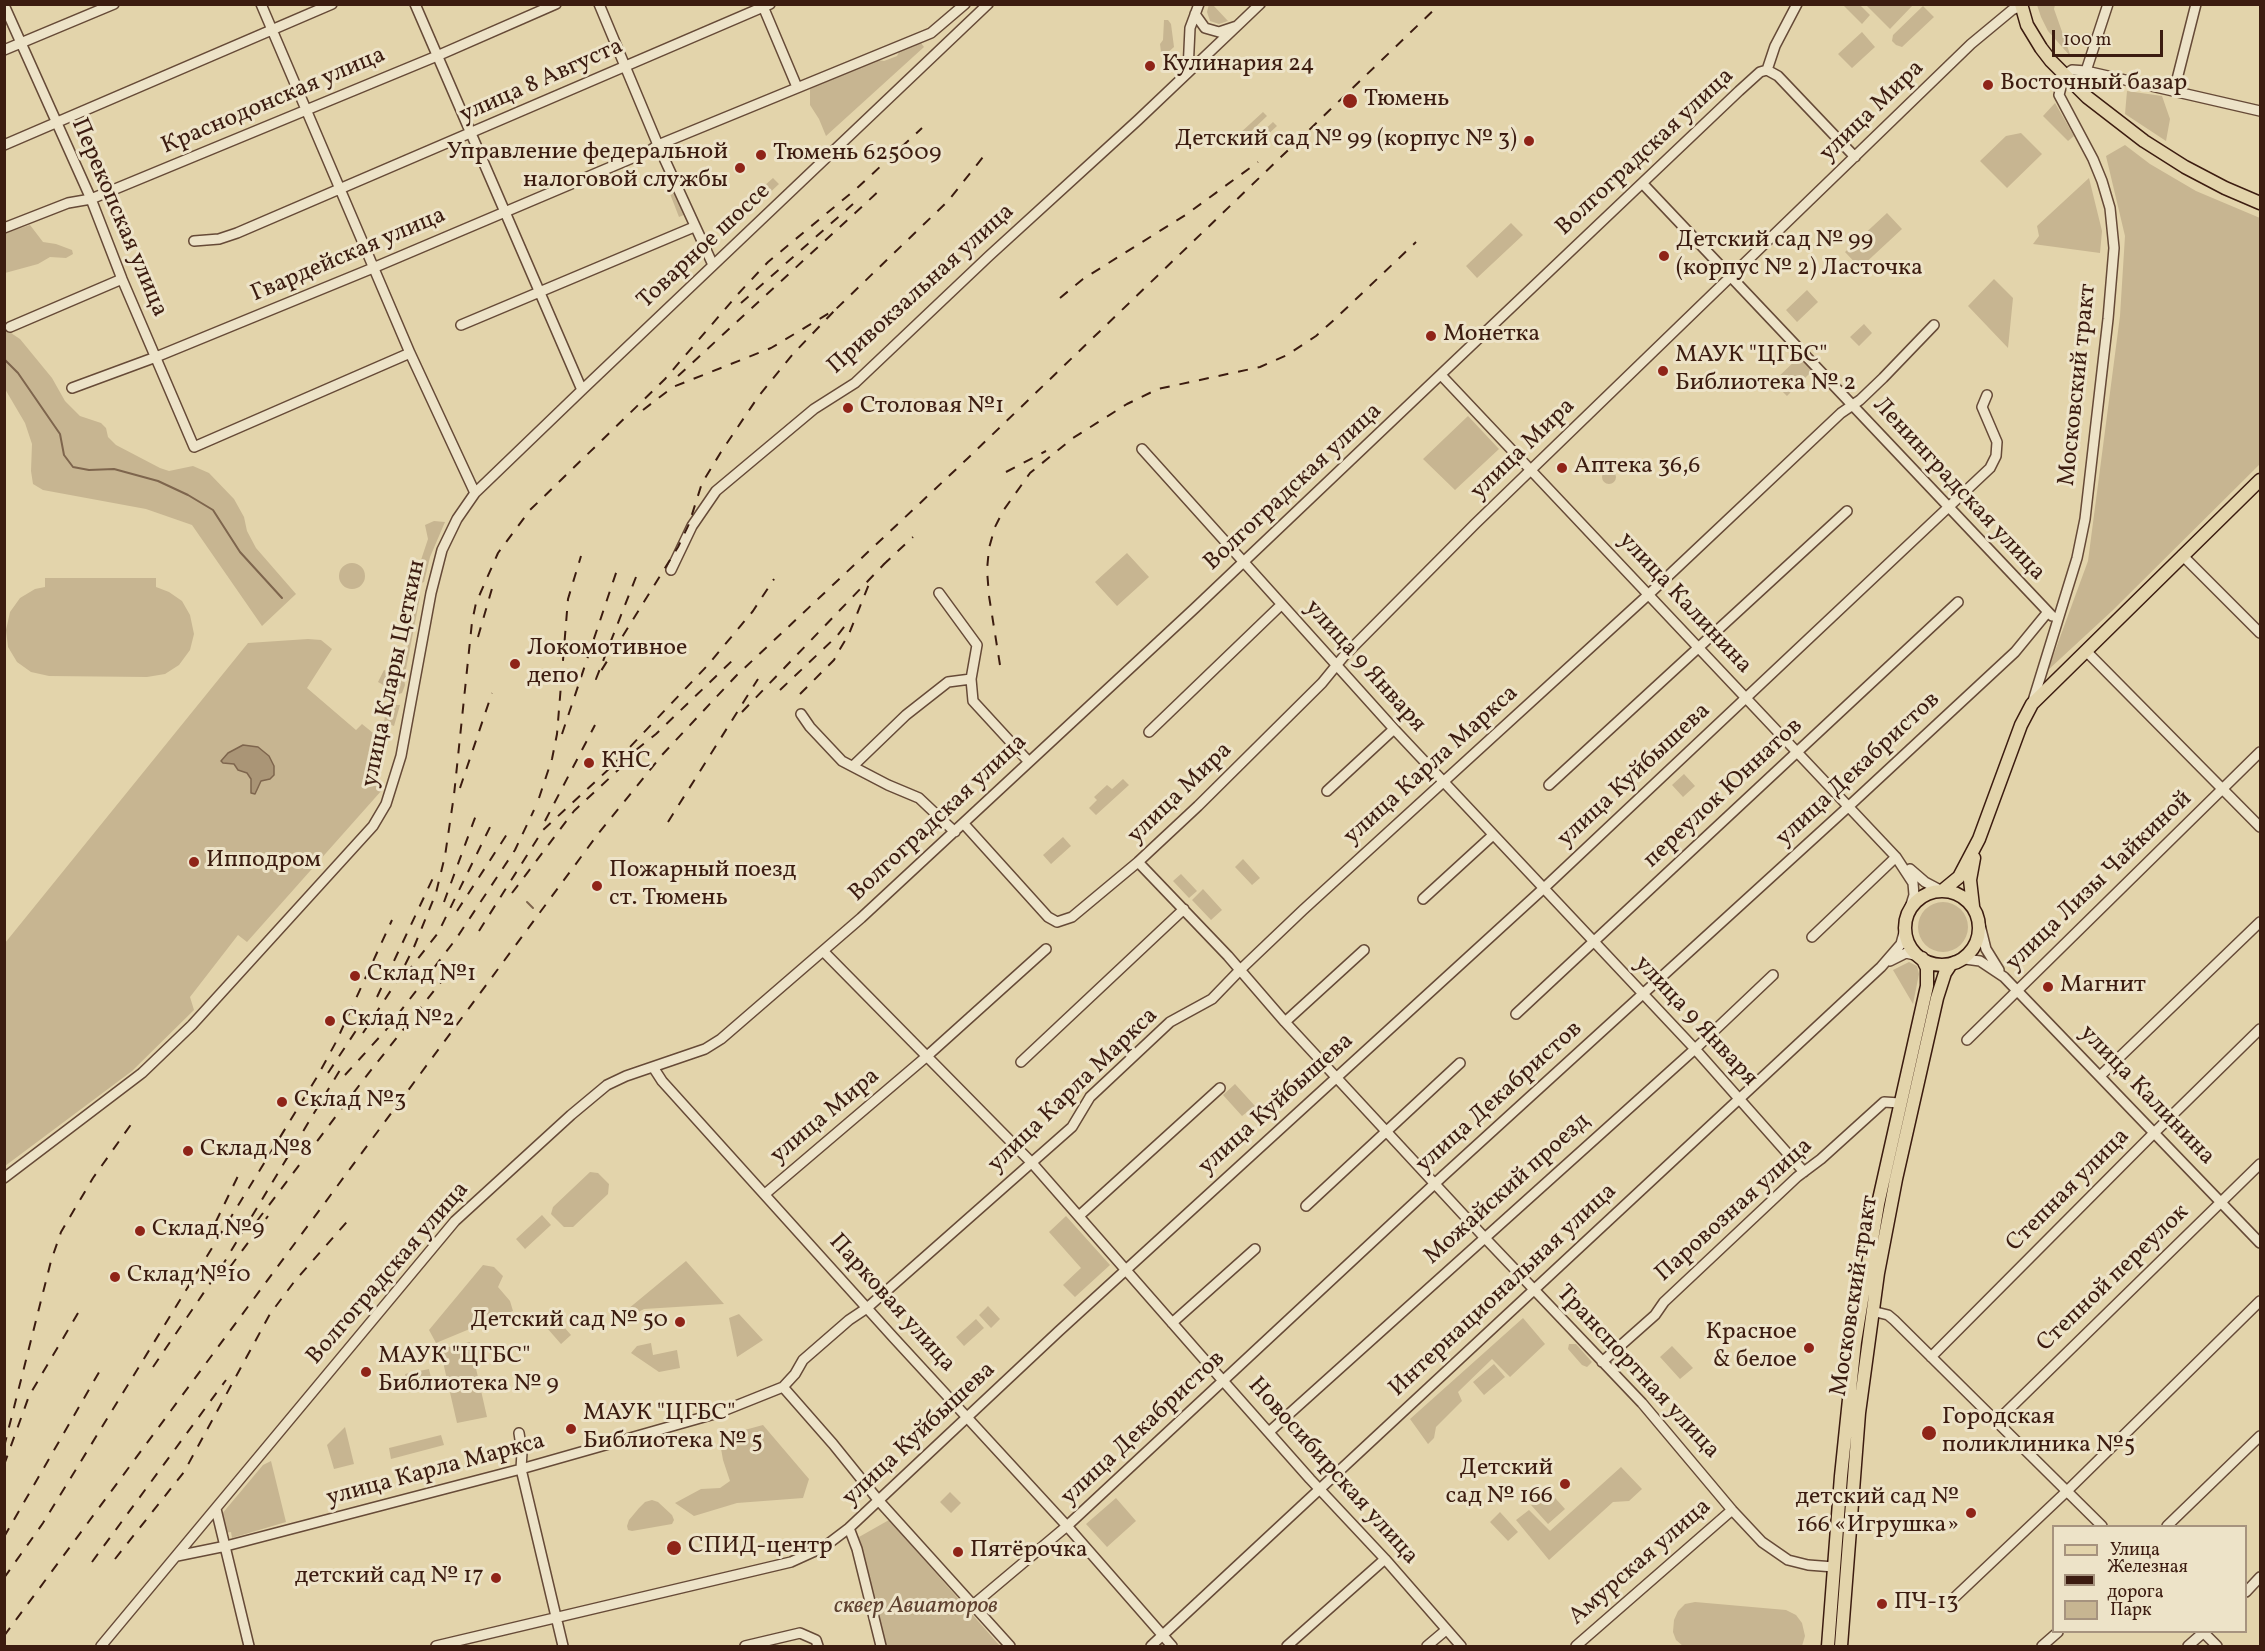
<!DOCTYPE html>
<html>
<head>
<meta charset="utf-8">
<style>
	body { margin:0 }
	#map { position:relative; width:2265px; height:1651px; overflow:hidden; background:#e3d4ab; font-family:Vollkorn,serif }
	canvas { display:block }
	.frame { position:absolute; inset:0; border:6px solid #3c1c10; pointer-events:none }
	.legend { position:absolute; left:2052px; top:1525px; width:195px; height:108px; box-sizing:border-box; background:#ede3c8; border:2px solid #a6937e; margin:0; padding:8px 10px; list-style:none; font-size:18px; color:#3c1c10 }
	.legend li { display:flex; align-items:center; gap:12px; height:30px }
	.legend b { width:30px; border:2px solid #a6937e }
	.scale { position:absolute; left:2052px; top:30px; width:111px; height:27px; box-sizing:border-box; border:3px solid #3c1c10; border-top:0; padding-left:8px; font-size:18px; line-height:21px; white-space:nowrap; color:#3c1c10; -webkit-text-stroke:4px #ede3c8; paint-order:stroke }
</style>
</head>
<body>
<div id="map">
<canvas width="2265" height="1651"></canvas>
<div class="frame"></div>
<ul class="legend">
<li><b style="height:8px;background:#e3d4ab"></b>Улица</li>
<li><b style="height:8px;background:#3c1c10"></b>Железная дорога</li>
<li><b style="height:16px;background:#c7b591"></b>Парк</li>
</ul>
<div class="scale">100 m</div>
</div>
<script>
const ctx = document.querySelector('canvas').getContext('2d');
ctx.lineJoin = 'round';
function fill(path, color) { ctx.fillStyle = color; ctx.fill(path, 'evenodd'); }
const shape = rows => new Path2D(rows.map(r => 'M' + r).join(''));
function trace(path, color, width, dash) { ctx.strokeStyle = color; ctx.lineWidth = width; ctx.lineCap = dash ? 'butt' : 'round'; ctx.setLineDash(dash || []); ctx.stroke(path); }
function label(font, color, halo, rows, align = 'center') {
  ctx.font = font + ' Vollkorn,serif'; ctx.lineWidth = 6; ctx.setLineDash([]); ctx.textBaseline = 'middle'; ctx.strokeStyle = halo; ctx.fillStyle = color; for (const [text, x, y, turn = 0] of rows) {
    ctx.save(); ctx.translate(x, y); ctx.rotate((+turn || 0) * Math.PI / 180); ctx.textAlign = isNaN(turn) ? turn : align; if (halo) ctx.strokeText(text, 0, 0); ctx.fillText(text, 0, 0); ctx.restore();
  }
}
const green = shape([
	[1209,4,1213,5,1228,21,1219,24,1210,21,1207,12],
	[1843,5,1860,5,1870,15,1862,24],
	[1913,5,1890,29,1866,5,1913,4],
	[2037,5,2055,5,2054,9,2071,57,2048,31,2041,17],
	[1923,6,1934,17,1902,47,1896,45,1892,41,1893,35],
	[1164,20,1168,20,1171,24,1174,47,1164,56,1161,52,1160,44,1163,40],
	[1862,32,1875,47,1852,68,1838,54],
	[921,43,924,47,826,136,819,119,810,105,810,89,870,59,884,61,897,56,899,52],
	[2127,91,2162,96,2170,119,2166,141,2125,114],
	[2055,103,2074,136,2068,141,2043,116],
	[1263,112,1267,116,1243,139,1239,134],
	[1273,122,1277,126,1253,148,1249,144],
	[2021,133,2042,154,2007,188,1980,161,2006,136],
	[2125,145,2150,164,2196,191,2260,218,2260,464,2112,611,2048,670,2088,561,2120,316,2125,236,2106,156],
	[773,178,779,184,730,230,726,226,745,208,743,205],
	[2089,178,2102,231,2100,253,2033,244,2039,236,2037,226],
	[670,180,686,214,679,217,665,181],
	[1887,213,1902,229,1860,268,1845,252],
	[1511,223,1523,235,1477,278,1466,266],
	[30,225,43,242,56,244,72,250,73,254,66,258,50,257,38,264,5,273,5,233],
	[1994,279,2013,298,2008,348,1968,306],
	[1807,290,1818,302,1797,322,1786,310],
	[1864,324,1872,333,1859,346,1850,337],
	[5,329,20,339,52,378,65,401,80,416,101,423,106,428,108,437,116,445,160,468,169,471,193,466,209,473,234,499,244,517,247,531,256,548,296,594,262,626,192,525,146,509,43,490,33,484,31,471,32,444,25,423,5,389],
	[1800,356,1813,370,1787,396,1773,382],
	[1468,416,1499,449,1455,490,1423,459],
	'1602 477a7 7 0 1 1 14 0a7 7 0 1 1-14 0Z',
	[434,521,445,522,430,557,424,582,421,583,422,574,418,569,428,539,425,525],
	[1127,553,1149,577,1117,606,1095,582],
	'339 576a13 13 0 1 1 26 0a13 13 0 1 1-26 0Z',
	[45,578,156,578,156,587,169,592,182,601,190,615,194,634,190,650,179,665,165,674,147,677,49,676,31,672,17,662,8,647,6,630,10,612,20,598,35,589,45,587],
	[418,595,420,597,406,669,403,670],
	[308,639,321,640,332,649,307,688,356,730,362,724,388,745,365,772,382,790,247,942,238,935,190,997,194,1010,132,1071,5,1166,5,943,248,643],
	[384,670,404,679,405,685,402,693,399,694,378,682],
	[391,705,400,705,394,726,384,722,386,710],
	[1684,774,1695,786,1683,797,1672,785],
	[1123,779,1129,785,1096,815,1089,808,1097,800,1094,797,1107,785,1112,789],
	[1063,837,1071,846,1051,864,1043,855],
	[1243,859,1260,878,1252,885,1235,867],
	[1181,874,1197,891,1189,898,1173,881],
	[1203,889,1222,910,1211,920,1192,900],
	'1918 927a25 25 0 1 1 50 0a25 25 0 1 1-50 0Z',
	[1909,962,1917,966,1919,974,1913,1004,1893,970],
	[1235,1084,1255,1106,1242,1116,1223,1095],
	[590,1172,598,1173,609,1184,608,1194,573,1227,564,1227,551,1214,553,1207],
	[542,1215,551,1225,525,1249,516,1239],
	[1066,1216,1110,1265,1075,1297,1063,1285,1081,1268,1049,1232],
	[686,1261,724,1304,644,1309,633,1315,628,1309],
	[483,1265,494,1267,503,1276,498,1287,510,1301,513,1311,436,1343,429,1330],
	[988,1306,1000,1319,991,1328,979,1315],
	[739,1314,763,1340,737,1357,729,1318],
	[1523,1318,1545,1344,1510,1377,1492,1359,1458,1392,1462,1401,1436,1427,1434,1438,1428,1444,1410,1419],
	[557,1319,571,1335,561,1344,547,1328],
	[976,1319,984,1328,964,1346,956,1337],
	[470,1342,487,1417,457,1423,440,1349],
	[651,1343,653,1355,677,1350,680,1368,659,1372,631,1353,637,1346],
	[1569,1344,1576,1344,1592,1362,1587,1367,1582,1365,1568,1349],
	[1672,1346,1693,1368,1680,1379,1660,1357],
	[1494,1364,1505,1377,1484,1395,1473,1382],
	[429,1369,432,1382,408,1387,405,1374],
	[763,1425,809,1479,803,1498,737,1503,694,1516,675,1503,701,1489,720,1488,730,1481,723,1460,719,1437],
	[345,1427,354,1464,334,1469,327,1445],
	[441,1435,444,1445,391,1459,389,1448],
	[271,1461,286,1522,232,1538,231,1532,225,1533,221,1515,263,1465],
	[1621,1467,1642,1489,1629,1501,1613,1502,1549,1560,1516,1520,1529,1510,1550,1531],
	[1548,1490,1565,1509,1548,1524,1531,1505],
	[950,1492,961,1503,951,1513,940,1502],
	[1116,1498,1136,1521,1107,1547,1086,1524],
	[652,1500,658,1502,672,1515,674,1520,672,1524,632,1531,628,1530,627,1526,629,1520,639,1508,645,1502],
	[1500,1512,1518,1532,1508,1541,1490,1522],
	[889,1520,1000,1646,886,1646,859,1537],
	[1695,1602,1786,1610,1796,1615,1802,1623,1805,1636,1802,1646,1683,1646,1676,1640,1673,1632,1674,1620,1678,1611,1685,1604]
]);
const water = shape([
	[243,745,258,747,269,756,274,766,274,775,270,779,261,781,255,794,251,793,251,779,247,773,238,770,234,764,223,763,221,761,228,753,243,745]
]);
const stream = shape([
	[4,359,18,373,60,434,64,455,73,467,89,470,114,469,158,481,188,495,213,510,240,552,282,598],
	[527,902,533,908]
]);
const minor = shape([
	[261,4,410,353,475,493],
	[415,4,582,390],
	[599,4,658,145,713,265],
	[762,4,797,87],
	[4,5,91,199,122,279,194,447,410,353],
	[1195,14,1205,28,1219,32,1237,26,1260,4],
	[4,50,114,4],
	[1767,70,1778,76,1855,157],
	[1767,70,1775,46,1797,4],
	[1188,71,1190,28,1199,4],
	[2086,71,2108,4],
	[2174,91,2196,4],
	[4,145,332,4],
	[1643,184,2052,616],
	[4,228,68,203,91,199,437,56,556,4],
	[194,241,219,239,237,233,770,4],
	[461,325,694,227],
	[10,327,122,279],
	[1441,375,1896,857,1913,883,1914,895,1908,914],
	[72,388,156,357,373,268,651,150,658,145,931,33,965,4],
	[1142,449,1394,729,1695,1049,1804,1172],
	[2182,555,2260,633],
	[671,570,692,526,716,491,814,409,855,383,989,256,1138,120,1237,26],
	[939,593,977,645,971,679,973,701,1029,762],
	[2086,651,2260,827],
	[2032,704,2077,558,2085,519,2108,319,2114,248,2110,208,2102,181,2093,159,2059,95,2064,75,2072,70,2086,71,2260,111],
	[801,714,810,727,842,761,888,785,919,798,955,832],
	[1149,732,1281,605],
	[853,766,906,715,948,682,971,679],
	[1549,785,1847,511],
	[1327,791,1394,729],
	[964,824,1048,917,1057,922,1072,917,1138,862,1198,806,1322,683,1344,656,1475,524,1971,44,2012,10,2021,6],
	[1138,862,1228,956,1285,1022,1484,1237,1642,1403,1732,1510,1762,1542,1788,1560,1808,1565,1834,1567],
	[1910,869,1925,882,1942,891],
	[1423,899,1493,835],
	[1979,921,1986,949,1999,970],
	[1812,937,1896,857],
	[823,951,1032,1163,1217,1374,1310,1479,1385,1559,1461,1646],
	[1890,961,1906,953,1919,956],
	[1956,962,1965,959,1980,961,2004,977,2260,1243],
	[1516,1014,1958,602],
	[1285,1022,1364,950],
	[1967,1040,2260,752],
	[1021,1062,1184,909],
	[653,1067,662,1081,893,1337,1067,1526,1172,1646],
	[2100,1076,2260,922],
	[4,1178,142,1073,192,1025,373,826,386,804,401,756,431,593,442,550,457,519,475,493,582,390,988,4],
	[765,1194,926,1057,1046,949],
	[1306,1206,1460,1063],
	[1079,1216,1220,1088],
	[1872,1311,1888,1315,1894,1320,2102,1526],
	[1172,1323,1255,1249],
	[1931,1357,2155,1132,2260,1029],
	[1602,1362,1655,1315,1664,1302,1797,1177,1821,1159,1884,1102,1900,1103],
	[783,1387,833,1444,879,1501,1010,1646],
	[1996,1422,2260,1164],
	[1269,1432,1695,1049,1773,975],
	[519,1433,522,1452,521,1469,563,1646],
	[216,1509,249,1646],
	[2167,1526,2260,1436],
	[849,1528,857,1549,881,1646],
	[177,1556,226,1546,521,1469,718,1413,783,1387,795,1374,803,1360,849,1320,867,1308,1072,1127,1090,1097,1170,1022,1212,999,1240,970,1303,910,1648,595,1841,413,1860,400,1883,378,1934,325],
	[2246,1592,2260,1577],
	[1955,1597,2067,1491,2260,1301],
	[973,1605,1067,1526,1443,1176,1848,807,2015,652,2047,613],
	[2203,1632,2217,1646],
	[101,1646,455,1221,571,1115,607,1085,626,1076,705,1049,721,1039,861,918,1195,608,1739,91,1760,72,1767,70],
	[436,1646,791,1562,824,1547,849,1528,1059,1331,1544,888,1990,468,1996,456,1997,442,1982,407,1987,395],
	[745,1646,800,1633,816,1640,818,1646],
	[1151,1646,1881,967,1901,944,1906,925],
	[1287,1646,1385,1559],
	[1427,1646,1446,1630],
	[1576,1646,1732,1510],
	[2042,1646,2058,1632],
	[2188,1646,2204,1632]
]);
const major = shape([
	[2021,4,2027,25,2041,48,2051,61,2087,97,2144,141,2185,167,2225,188,2260,203],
	[1942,891,1959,877,1979,839,2021,725,2032,704,2260,480],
	'1905 928a37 37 0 1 1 74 0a37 37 0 1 1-74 0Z',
	[1973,906,1970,880,1974,858],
	[1828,1646,1841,1476,1855,1342,1878,1204,1927,986,1927,968,1922,958],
	[1841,1646,1859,1413,1878,1273,1896,1179,1937,998,1945,973,1951,964,1956,962]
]);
const rail = shape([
	[1060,298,1083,279,1187,214,1258,162],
	[741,303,853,204],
	[678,376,880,190],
	[643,410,673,387,771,348,836,309,948,201,987,152],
	[1006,472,1046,451],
	[883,565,913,537],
	[636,577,596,679,678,547,689,524,702,483,721,452,758,397,793,354,836,309],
	[478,637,493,585],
	[1000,665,989,596,987,570,989,548,995,527,1003,511,1030,473,1073,438,1127,404,1158,389,1260,367,1287,355,1316,336,1335,319,1416,242],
	[780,690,837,636,848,622],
	[800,694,834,660,840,649,849,634,869,584],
	[742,712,889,559],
	[562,734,617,570],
	[636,750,656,734,736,657],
	[460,788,492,693],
	[539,798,552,759,557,734,568,599,581,556],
	[545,821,595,725],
	[668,822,758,679],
	[512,893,574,811,644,746],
	[444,902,476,815],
	[457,911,511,828],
	[479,931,543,830,610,768,707,666,753,611,774,579],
	[406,974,438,933,492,823],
	[377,997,433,878],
	[363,1033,397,981,414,947,436,893,445,856,454,795,472,622,476,603,498,553,530,510,665,379,738,294,768,262,856,189,922,128],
	[328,1073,363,1020],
	[345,1075,386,1030,456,939,515,850,534,810],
	[257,1221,364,1079,456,963],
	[207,1240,238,1176],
	[230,1267,268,1216],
	[153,1367,222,1266,343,1065],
	[4,1447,51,1261,61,1232,93,1178,132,1123],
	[4,1465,29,1396,78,1313],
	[4,1537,102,1367],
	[115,1559,184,1472,270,1314,294,1282,352,1216],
	[92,1562,226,1380],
	[4,1578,43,1523,317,1077,336,1042,392,920],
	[4,1636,598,834,662,755,736,676,967,459,1440,4]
]);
const markers = [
	[1150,66,6,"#8f2418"],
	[1988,85,6,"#8f2418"],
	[1350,101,8,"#8f2418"],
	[1529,141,6,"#8f2418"],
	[761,155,6,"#8f2418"],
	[740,168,6,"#8f2418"],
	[1664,256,6,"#8f2418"],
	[1431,336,6,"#8f2418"],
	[1663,371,6,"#8f2418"],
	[848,408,6,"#8f2418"],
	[1562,468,6,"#8f2418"],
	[515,664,6,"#8f2418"],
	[589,763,6,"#8f2418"],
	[194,862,6,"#8f2418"],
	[597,886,6,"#8f2418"],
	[355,976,6,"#8f2418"],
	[2048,987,6,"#8f2418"],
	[330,1021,6,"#8f2418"],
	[282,1102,6,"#8f2418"],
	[188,1151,6,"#8f2418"],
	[140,1231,6,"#8f2418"],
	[115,1277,6,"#8f2418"],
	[680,1322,6,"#8f2418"],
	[1809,1348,6,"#8f2418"],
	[366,1372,6,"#8f2418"],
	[571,1429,6,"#8f2418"],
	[1929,1433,8,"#8f2418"],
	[1565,1484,6,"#8f2418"],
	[1971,1513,6,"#8f2418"],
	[674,1548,8,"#8f2418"],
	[958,1552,6,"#8f2418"],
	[496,1578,6,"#8f2418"],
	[1882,1604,6,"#8f2418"]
];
const poiNames = [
	["Кулинария 24",1162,66],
	["Восточный базар",2000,85],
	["Тюмень",1364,101],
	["Детский сад № 99 (корпус № 3)",1517,141,"right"],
	["Управление федеральной",728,154,"right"],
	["налоговой службы",728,182,"right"],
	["Тюмень 625009",773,155],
	["Детский сад № 99",1676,242],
	["(корпус № 2) Ласточка",1676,270],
	["Монетка",1443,336],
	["МАУК \"ЦГБС\"",1675,357],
	["Библиотека № 2",1675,385],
	["Столовая №1",860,408],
	["Аптека 36,6",1574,468],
	["Локомотивное",527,650],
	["депо",527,678],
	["КНС",601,763],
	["Ипподром",206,862],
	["Пожарный поезд",609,872],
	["ст. Тюмень",609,900],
	["Склад №1",367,976],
	["Магнит",2060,987],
	["Склад №2",342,1021],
	["Склад №3",294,1102],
	["Склад №8",200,1151],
	["Склад №9",152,1231],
	["Склад №10",127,1277],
	["Детский сад № 50",668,1322,"right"],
	["Красное",1797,1334,"right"],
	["& белое",1797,1362,"right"],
	["МАУК \"ЦГБС\"",378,1358],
	["Библиотека № 9",378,1386],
	["МАУК \"ЦГБС\"",583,1415],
	["Библиотека № 5",583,1443],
	["Городская",1942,1419],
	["поликлиника №5",1942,1447],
	["Детский",1553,1470,"right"],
	["сад № 166",1553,1498,"right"],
	["детский сад №",1959,1499,"right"],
	["166 «Игрушка»",1959,1527,"right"],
	["СПИД-центр",688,1548],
	["Пятёрочка",970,1552],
	["детский сад № 17",484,1578,"right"],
	["ПЧ-13",1894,1604]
];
const streetNames = [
	["улица 8 Августа",542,82,-24],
	["Краснодонская улица",274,102,-23],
	["улица Мира",1873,112,-44],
	["Волгоградская улица",1646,153,-43],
	["Перекопская улица",118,218,67],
	["Товарное шоссе",705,247,-43],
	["Гвардейская улица",349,256,-23],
	["Привокзальная улица",922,290,-42],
	["Московский тракт",2079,385,-84],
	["улица Мира",1524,450,-44],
	["Волгоградская улица",1294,488,-43],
	["Ленинградская улица",1958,490,47],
	["улица Калинина",1684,604,47],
	["улица 9 Января",1364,667,48],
	["улица Клары Цеткин",395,674,-78],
	["улица Карла Маркса",1432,766,-42],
	["улица Декабристов",1859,770,-43],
	["улица Куйбышева",1635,776,-43],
	["улица Мира",1181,794,-44],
	["переулок Юннатов",1724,794,-43],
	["Волгоградская улица",939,819,-43],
	["улица Лизы Чайкиной",2100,882,-44],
	["улица 9 Января",1695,1022,47],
	["улица Карла Маркса",1074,1091,-44],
	["улица Калинина",2146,1096,46],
	["улица Декабристов",1500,1098,-42],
	["улица Куйбышева",1277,1105,-42],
	["улица Мира",826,1117,-40],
	["Можайский проезд",1508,1190,-42],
	["Степная улица",2069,1191,-45],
	["Паровозная улица",1735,1211,-42],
	["Волгоградская улица",389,1274,-49],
	["Степной переулок",2114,1279,-44],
	["Интернациональная улица",1504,1291,-43],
	["Московский тракт",1856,1296,-81],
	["Парковая улица",891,1304,48],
	["Транспортная улица",1637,1373,47],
	["улица Декабристов",1144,1429,-43],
	["улица Куйбышева",920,1435,-43],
	["улица Карла Маркса",436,1471,-15],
	["Новосибирская улица",1332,1472,48],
	["Амурская улица",1641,1563,-41]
];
const parkNames = [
	["сквер Авиаторов",916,1608]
];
fill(green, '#c7b591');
fill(water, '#aa9576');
trace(water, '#7e654d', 1.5);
trace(stream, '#7e654d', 2);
trace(minor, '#664a37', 12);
trace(major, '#3c1c10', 15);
trace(minor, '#ede3c8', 9);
trace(major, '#e3d4ab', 12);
trace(rail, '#3c1c10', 2, [10, 10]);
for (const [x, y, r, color] of markers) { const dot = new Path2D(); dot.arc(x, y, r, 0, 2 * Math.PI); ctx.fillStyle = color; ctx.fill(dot); trace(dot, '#ede3c8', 2); }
label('24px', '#3c1c10', '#ede3c8', poiNames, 'left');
label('24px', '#3c1c10', '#ede3c8', streetNames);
label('italic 24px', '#5f4230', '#ede3c8', parkNames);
</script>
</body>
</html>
